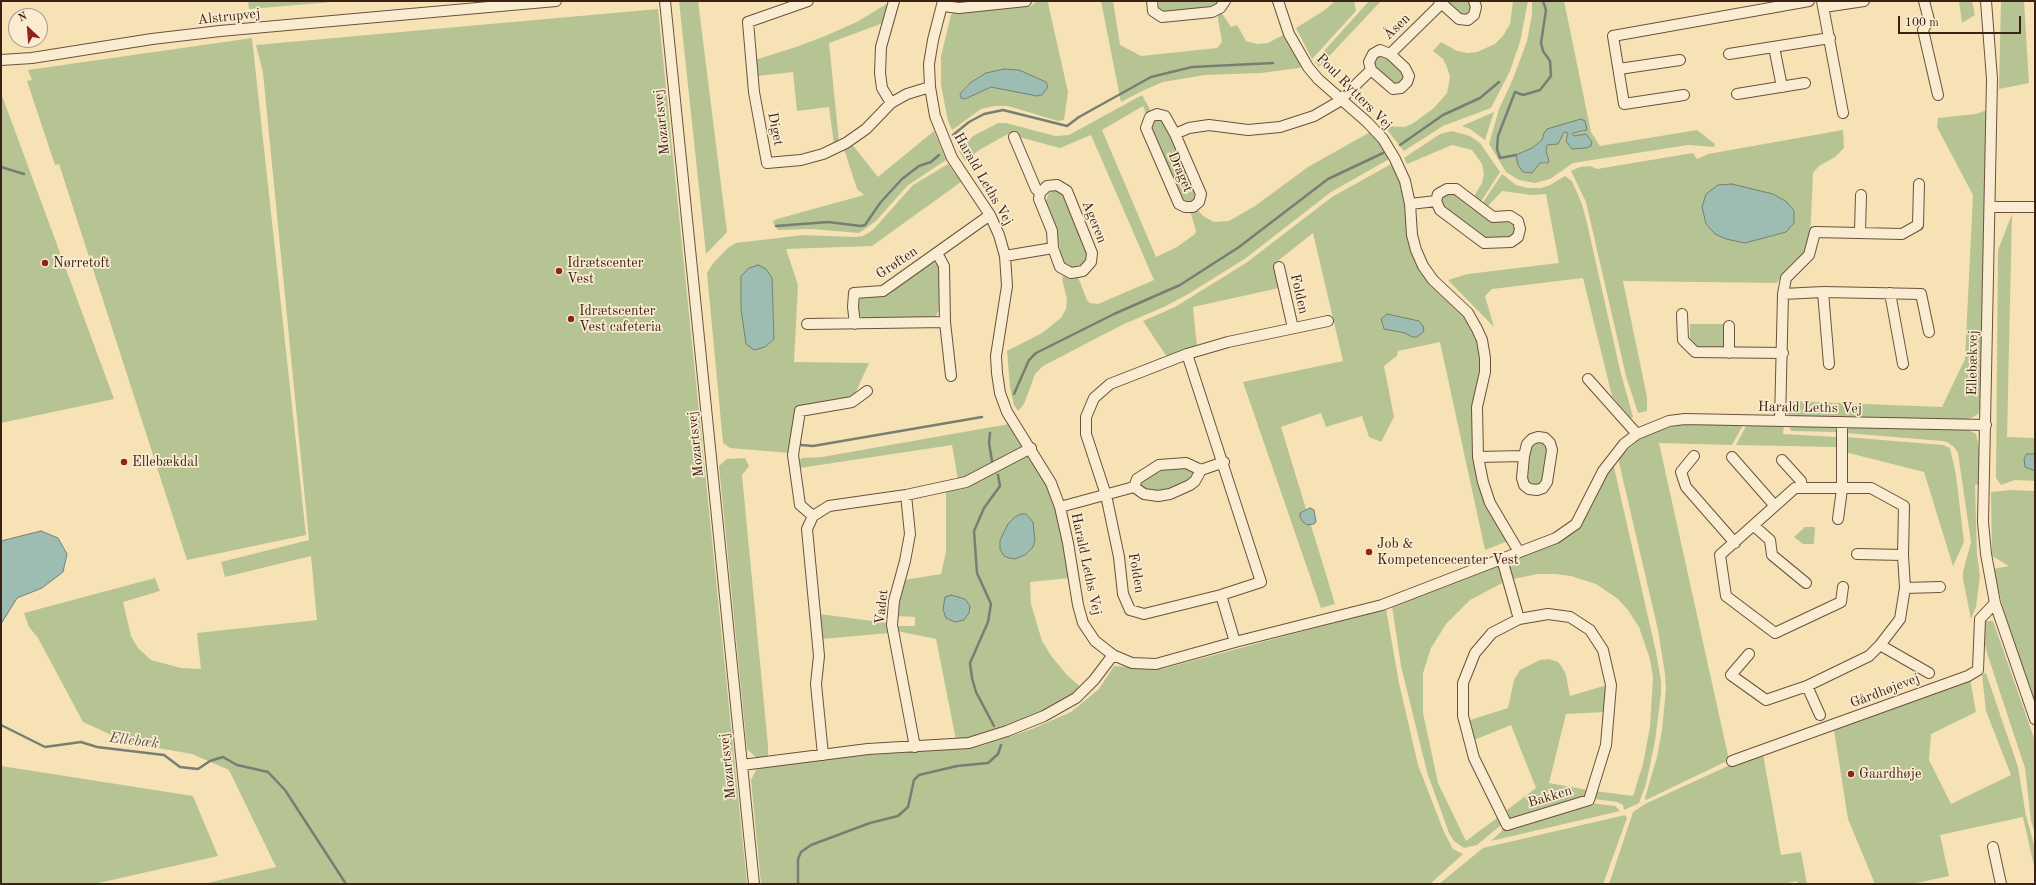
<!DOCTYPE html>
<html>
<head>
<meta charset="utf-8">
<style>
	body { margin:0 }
	#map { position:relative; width:2036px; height:885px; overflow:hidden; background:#f7e2b6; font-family:"Old Standard TT",serif }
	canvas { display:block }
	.frame { position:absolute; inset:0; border:2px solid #3c2117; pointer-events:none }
	.north { position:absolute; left:8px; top:8px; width:40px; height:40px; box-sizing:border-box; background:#faecd0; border:1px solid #ae9b86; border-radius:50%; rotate:334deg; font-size:11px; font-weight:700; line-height:16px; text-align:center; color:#3c2117 }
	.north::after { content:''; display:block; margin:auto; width:14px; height:18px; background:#8f2418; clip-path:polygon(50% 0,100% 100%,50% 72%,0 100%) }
	.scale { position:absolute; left:1898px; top:16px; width:123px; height:18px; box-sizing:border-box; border:2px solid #3c2117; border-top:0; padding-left:5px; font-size:12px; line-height:14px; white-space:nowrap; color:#3c2117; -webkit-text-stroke:3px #faecd0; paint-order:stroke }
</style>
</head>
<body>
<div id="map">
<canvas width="2036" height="885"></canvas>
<div class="frame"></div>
<div class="north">N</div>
<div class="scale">100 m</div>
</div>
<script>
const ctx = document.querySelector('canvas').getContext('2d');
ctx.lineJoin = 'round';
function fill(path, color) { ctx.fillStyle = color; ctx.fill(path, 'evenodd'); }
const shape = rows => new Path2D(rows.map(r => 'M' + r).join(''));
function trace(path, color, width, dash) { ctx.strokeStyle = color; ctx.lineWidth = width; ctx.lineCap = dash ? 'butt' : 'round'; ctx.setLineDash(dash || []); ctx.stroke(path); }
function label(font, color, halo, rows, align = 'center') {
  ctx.font = font + ' "Old Standard TT",serif'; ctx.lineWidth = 3.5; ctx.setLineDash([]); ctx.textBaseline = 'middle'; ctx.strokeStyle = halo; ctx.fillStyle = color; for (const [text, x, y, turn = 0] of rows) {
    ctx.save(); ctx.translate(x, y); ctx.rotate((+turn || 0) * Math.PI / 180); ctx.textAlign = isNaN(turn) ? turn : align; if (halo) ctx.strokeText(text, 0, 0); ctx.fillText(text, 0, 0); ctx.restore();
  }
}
const green = shape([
	[248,1,344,1,249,9],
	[679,1,698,1,727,232,706,254],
	[1037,1,1046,1,1048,3,1068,92,1064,120,1058,121,1008,106,995,106,981,109,952,130,948,121,941,85,941,56,951,15,953,13,1031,6],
	[986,73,1008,89,991,87,963,90,970,83],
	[1101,1,1113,1,1120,45,1141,56,1217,48,1222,42,1217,13,1221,12,1231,27,1237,25,1246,41,1257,44,1268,43,1285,34,1304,66,1299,68,1261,73,1205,75,1163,82,1144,90,1121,102],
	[1159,1,1222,1,1219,6,1166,15,1158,9],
	[1335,1,1354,1,1356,11,1312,59,1296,28,1325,10],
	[1369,1,1381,1,1319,67,1315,62,1316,60],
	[1444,1,1469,1,1472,6,1471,12,1462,17],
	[1513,1,1528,1,1520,42,1510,71,1491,108,1443,126,1404,151,1384,126,1404,127,1412,124,1434,108,1447,93,1450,77,1447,67,1443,59,1433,51,1441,42,1457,51,1468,53,1477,52,1495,44,1503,36,1510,24],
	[1532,1,1564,1,1591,132,1600,146,1697,130,1715,144,1714,147,1688,145,1573,163,1550,179,1535,183,1519,180,1506,172,1489,144,1499,109,1513,79,1527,41,1532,15],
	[1587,126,1583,132,1573,133,1574,136,1566,142,1568,133,1566,132,1562,135,1559,142,1547,145,1546,151,1549,161,1546,164,1540,163,1535,170,1516,155,1532,148,1542,140,1543,135],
	[1959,1,1972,1,1975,15,1962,23],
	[2001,1,2024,1,2029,83,1999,89],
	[888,3,883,23,829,43,839,142,834,144,829,107,797,111,793,72,757,76,755,60,799,46,825,36,857,22],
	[658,9,747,884,203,884,276,867,229,770,192,754,129,743,83,722,38,638,29,627,24,613,155,578,160,591,123,602,131,636,138,648,151,660,181,668,201,669,197,633,317,620,311,556,225,577,221,562,309,540,263,73,256,45],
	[252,38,306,535,187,560,59,164,55,165,27,81,32,80,28,70],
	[1381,53,1404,72,1402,82,1396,85,1374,67,1373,58],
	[1,93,114,399,1,423],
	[1142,95,1152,113,1147,116,1143,106,1102,130,1156,257,1177,247,1195,234,1196,230,1190,211,1197,209,1203,216,1214,222,1229,221,1255,206,1308,167,1372,131,1391,158,1331,192,1246,258,1190,293,1166,306,1122,325,1043,366,1035,374,1024,404,1018,411,1014,405,1010,387,1007,351,1042,333,1061,318,1066,309,1067,299,1062,279,1064,274,1071,277,1078,277,1087,300,1090,303,1098,304,1154,280,1091,135,1060,148,1008,134,979,150,965,161,959,151,973,136,998,123,1006,123,1055,136,1069,135],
	[1987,110,1981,405,1978,414,1971,418,1961,420,1790,416,1787,414,1789,401,1942,407,1965,359,1973,195,1937,127,1938,118,1976,114],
	[1494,112,1485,140,1470,129,1462,126],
	[1162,117,1197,192,1193,203,1184,204,1151,129,1151,121],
	[1843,130,1844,148,1835,157,1819,166,1813,173,1810,238,1807,250,1787,268,1777,283,1623,281,1647,397,1647,411,1638,413,1626,376,1586,202,1571,171,1580,167,1590,166,1597,169,1693,153,1697,159,1708,154],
	[1786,232,1745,243,1726,239],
	[934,131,946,160,907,186,876,221,859,233,812,229,778,230,774,224,773,221,777,219,864,195,857,189,844,149,851,143,878,177],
	[1452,131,1470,136,1480,143,1500,172,1480,203,1473,198,1482,183,1484,174,1482,164,1472,150,1452,145,1407,164,1404,158,1440,134],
	[1393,163,1403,188,1407,212,1409,243,1475,329,1482,355,1473,439,1508,541,1485,550,1440,342,1398,351,1397,356,1384,366,1394,417,1381,442,1369,437,1362,416,1326,427,1321,413,1281,427,1335,604,1321,608,1243,382,1343,361,1313,233,1274,264,1279,288,1193,307,1197,347,1167,357,1143,321,1175,307,1246,263,1332,197],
	[948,164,961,182,872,246,786,249,798,285,794,362,869,363,854,396,847,399,797,407,790,453,730,448,723,443,707,273,714,262,728,248,736,243,803,235,854,237,863,236,873,230,913,185],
	[766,269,772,279,774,339],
	[1502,174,1516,185,1528,188,1541,188,1550,185,1565,176,1572,181,1582,204,1587,223,1620,370,1633,417,1631,418,1612,396,1583,278,1492,289,1485,296,1494,327,1448,280,1468,274,1559,263,1546,194,1532,195,1502,191,1486,208,1482,204],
	[1054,190,1062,190,1091,253,1089,262,1076,270,1063,262,1056,230,1045,203,1049,193],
	[1454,193,1508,219,1516,226,1515,234,1511,237,1487,239,1440,204,1439,198,1444,194],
	[2012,214,2007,437,2035,438,2035,481,2015,480,2001,485,1996,478,1998,250],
	[932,261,940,266,940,308,935,318,865,319,858,314,857,303,861,297],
	[1690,324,1727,324,1727,348,1699,348,1690,338],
	[1009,424,1022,442,1021,449,958,480,952,445,800,468,799,461,802,458,822,457],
	[1682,424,1743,425,1732,445,1659,443,1729,760,1646,800,1645,798,1657,757,1662,730,1666,689,1665,674,1658,630,1618,458,1639,440,1652,432],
	[1781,425,1784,426,1783,434,1837,437,1837,447,1736,445,1746,426],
	[1789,426,1837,427,1837,432,1791,431],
	[1853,426,1967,429,1976,434,1980,453,1980,484,1975,485,1977,555,1980,576,1976,607,1971,619,1963,579,1963,572,1971,542,1958,453,1954,447,1947,442,1942,441,1846,433,1848,428],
	[1846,437,1943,445,1950,448,1956,475,1964,542,1953,566,1924,472,1845,452],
	[1537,442,1542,442,1548,446,1546,477,1540,484,1537,485,1530,483,1526,474,1529,450],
	[1027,456,1030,458,1051,491,1057,509,1070,578,1030,582,1031,604,1042,641,1052,657,1067,675,1083,689,1045,712,974,738,956,740,936,639,897,631,896,626,915,626,915,617,896,616,904,580,941,574,946,552,946,491],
	[745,458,749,466,742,475,768,746,768,756,757,758,747,749,719,466,727,459],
	[1613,463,1656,652,1661,681,1661,694,1655,741,1646,784,1639,803,1624,810,1623,805,1617,802,1595,799,1595,791,1633,796,1643,764,1650,727,1653,677,1650,659,1639,627,1628,610,1618,599,1596,584,1571,576,1555,574,1538,574,1513,579,1509,567,1511,560,1582,522],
	[1184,466,1194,471,1195,475,1181,486,1159,492,1145,491,1141,487,1141,482,1159,469],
	[2012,490,2035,491,2035,705,2009,631,1993,569,2009,566,1992,556,1991,492],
	[1805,527,1815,527,1814,544,1803,544,1794,537],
	[1496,565,1499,565,1504,582,1470,600,1446,624,1431,648,1423,673,1423,713,1438,783,1466,841,1497,818,1501,825,1477,845,1464,848,1454,841,1449,833,1427,772,1401,666,1392,606],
	[1386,609,1399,683,1418,765,1444,832,1453,849,1463,854,1430,884,761,884,751,780,757,768,864,754,978,747,1032,729,1071,712,1099,689,1114,666,1162,669],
	[819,614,888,623,889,633,822,639],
	[1985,621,1993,621,2035,741,2035,833,2031,821,2025,768,1987,653,1982,633],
	[1549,659,1558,662,1562,667,1566,675,1570,696,1607,685,1605,712,1566,714,1549,783,1588,790,1581,800,1511,821,1507,810,1536,788,1511,725,1474,740,1470,720,1508,708,1514,680,1520,670,1540,660],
	[1986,673,2018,767,2026,816,2035,848,2035,871,2023,817,1940,835,1949,876,1912,884,1875,884,1848,819,1834,730,1970,679,1976,712,1931,734,1929,760,1951,804,2011,775,1986,711,1982,674],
	[1763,754,1781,855,1801,852,1807,884,1798,884,1797,881,1783,884,1609,884,1633,812,1645,804,1730,765],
	[1,766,193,796,218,856,94,884,1,884],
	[1590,803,1615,806,1620,811,1491,841,1505,828],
	[1625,815,1627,818,1603,884,1439,884,1483,848]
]);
const water = shape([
	[1004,69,1019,70,1046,82,1048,87,1042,95,1037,96,991,87,965,99,961,98,960,94,970,83,986,73,1004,69],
	[1581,119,1585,121,1587,130,1573,133,1573,135,1574,136,1586,134,1592,142,1591,146,1586,148,1572,149,1566,141,1568,133,1564,132,1558,144,1547,145,1546,151,1549,161,1548,163,1540,163,1532,173,1523,172,1518,165,1516,155,1532,148,1542,140,1544,133,1547,129,1581,119],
	[1732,184,1773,194,1787,202,1794,211,1794,223,1786,232,1745,243,1726,239,1715,234,1706,224,1702,207,1706,194,1718,185,1732,184],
	[758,265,766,269,772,278,774,339,765,347,754,350,746,344,741,309,741,276,749,268,758,265],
	[1387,314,1419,321,1423,326,1424,331,1417,337,1412,337,1405,333,1384,329,1381,319,1387,314],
	[2027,454,2035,454,2035,471,2025,467,2024,458,2027,454],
	[1310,508,1314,510,1316,522,1314,524,1307,525,1303,522,1300,517,1300,513,1310,508],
	[1021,514,1026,514,1033,522,1035,540,1033,547,1025,555,1015,559,1009,558,1004,556,1000,549,1000,540,1008,524,1015,517,1021,514],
	[41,531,58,538,67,554,63,572,42,588,17,598,1,624,1,541,41,531],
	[951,595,965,599,970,606,969,613,964,620,955,622,946,618,943,609,945,597,951,595]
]);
const stream = shape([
	[953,135,969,122,984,114,1003,110,1067,126,1079,117,1151,77,1192,67,1273,63],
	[1400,145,1443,115,1480,98,1499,82],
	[1516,155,1500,158,1497,149,1498,136,1515,92,1523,95,1540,90,1551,76,1550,61,1543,51,1541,43,1546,10,1543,1],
	[1,167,24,174],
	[776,226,828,222,861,226,865,225,880,203,902,179,919,166,931,162,939,155],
	[1014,394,1029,360,1036,353,1114,314,1180,285,1239,247,1328,179,1383,153],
	[990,433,989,443,992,461],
	[801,445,813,446,982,417],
	[1,725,45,747,81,742,97,747,164,755,180,767,198,769,210,761,223,757,237,765,268,772,285,790,346,884],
	[994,726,976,692,972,678,970,663,988,622,991,604,977,573,974,531,984,508,1000,486,998,475],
	[798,884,798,859,801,852,811,845,870,823,898,816,908,807,914,780,919,775,957,766,988,763,998,754,1001,745]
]);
const minor = shape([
	[665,1,754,884],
	[808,1,748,22,754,92,767,163,801,160,823,154,846,143,866,129,891,103,907,94,930,87],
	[943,1,933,40,929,64,930,87,935,116,952,158,990,215,999,235,1005,256,1007,286,996,356,997,373,1000,393,1007,412,1051,483,1060,507,1068,543,1078,605,1083,623,1095,641,1113,655,1132,663,1156,664,1235,642,1382,605,1556,538,1576,524,1603,471,1624,444,1637,434,1669,421,1685,419,1986,425],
	[1152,1,1153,11,1162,17,1212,12,1220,8,1225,1],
	[1278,1,1289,34,1308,67,1318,79,1367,122,1383,139,1395,159,1405,181,1410,204,1412,235,1416,250,1423,266,1433,280,1468,313,1477,329,1482,340,1485,358,1485,372,1477,407,1478,457,1483,482,1490,503,1519,552],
	[1439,1,1459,19,1468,20,1474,15,1476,7,1474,1],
	[1822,1,1843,113],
	[1924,1,1929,20,1923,30,1938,95],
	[1986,1,1992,79,1983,522,1986,554,1995,603,2035,719],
	[943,6,959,8,1026,1],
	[1824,7,1864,1],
	[1774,47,1782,87],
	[1390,54,1441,4],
	[1729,54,1830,38],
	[1,60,32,58,152,39,220,31,556,1],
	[1619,69,1680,60],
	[1737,94,1805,83],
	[1684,95,1624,104,1613,36,1809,1],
	[891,103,882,88,880,73,881,47,894,1],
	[1175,134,1201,194,1199,202,1193,207,1185,207,1179,204,1146,128,1150,117,1157,114,1165,116,1175,134,1189,128,1209,125,1248,130,1280,127,1314,116,1338,102,1371,70,1393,89,1401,88,1407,82,1409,76,1405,68,1390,54,1380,50,1373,54,1369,62,1371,70],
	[1014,137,1036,189,1040,193],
	[1410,204,1436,201,1438,194,1447,189,1456,189,1493,217,1510,216,1518,221,1520,229,1518,237,1511,242,1484,243,1440,210,1436,201],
	[1991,207,2035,207],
	[1860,232,1861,195],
	[937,253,944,266,945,322,951,376],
	[1005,256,1053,248,1052,231,1039,199,1040,193,1047,186,1057,185,1067,191,1092,253,1091,262,1083,271,1071,273,1060,267,1053,248],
	[1279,267,1293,328],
	[1823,292,1829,364],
	[1890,293,1903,364],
	[1783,294,1823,292,1921,294,1929,332],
	[1682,314,1683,340,1695,352,1783,353],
	[807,324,945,322],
	[855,324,853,307,854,293,883,291,990,215],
	[1729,353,1729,326],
	[1187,354,1110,384,1094,398,1086,417,1086,434,1106,495,1119,557,1123,594,1130,610,1144,614,1221,595,1261,582,1187,354,1228,342,1328,321],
	[1588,379,1637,434],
	[1780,421,1783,294,1786,278,1809,255,1815,232,1902,234,1918,225,1919,184],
	[1694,456,1681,472,1686,487,1735,543],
	[1478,457,1524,456,1522,478,1524,485,1529,489,1537,490,1543,488,1547,482,1552,450,1550,443,1545,438,1538,437,1532,439,1527,444,1524,456],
	[1732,457,1775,506],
	[1782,460,1801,481,1802,488],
	[1201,470,1195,481,1190,485,1170,494,1158,496,1144,494,1134,487,1137,479,1159,465,1186,463,1201,470,1224,462],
	[906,495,910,534,905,561,894,601,892,625,915,747],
	[1060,507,1134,487],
	[813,516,800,505,793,455,800,411,852,402,867,391],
	[1838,519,1842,489,1842,422],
	[1754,526,1770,540,1772,555,1806,583],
	[1502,559,1519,619,1492,633,1475,653,1463,683,1463,716,1474,758,1507,825,1589,800,1606,745,1611,685,1603,650,1590,630,1570,617,1548,614,1519,619],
	[1843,587,1841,602,1775,633,1726,596,1720,555,1795,488,1871,488,1904,506,1903,555,1857,554],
	[1905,588,1940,587],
	[1221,595,1235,642],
	[1880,645,1929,673],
	[1749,654,1731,675,1766,700,1807,686,1869,656,1880,645,1900,619,1905,588,1903,555],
	[1807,686,1820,715],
	[823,755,816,684,819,656,807,529,813,516,829,506,906,495,966,482,1031,448],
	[1732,761,1968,676,1978,670,1980,619,1995,603],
	[742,765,868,749,969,743,1007,731,1044,716,1076,698,1094,680,1113,655],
	[1993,847,2001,884]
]);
const markers = [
	[45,263,4,"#8f2418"],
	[559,271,4,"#8f2418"],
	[571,319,4,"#8f2418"],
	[124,462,4,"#8f2418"],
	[1369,552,4,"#8f2418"],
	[1851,774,4,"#8f2418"]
];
const streetNames = [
	["Alstrupvej",229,17,-6],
	["Åsen",1397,27,-44],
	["Poul Rytters Vej",1354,92,45],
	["Mozartsvej",662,122,-96],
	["Diget",775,129,79],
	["Draget",1180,172,67],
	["Harald Leths Vej",983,179,60],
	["Ageren",1094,222,68],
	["Grøften",897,263,-34],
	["Folden",1299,294,77],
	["Ellebækvej",1973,363,-89],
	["Harald Leths Vej",1810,408,1],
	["Mozartsvej",696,444,-96],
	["Harald Leths Vej",1086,564,78],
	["Folden",1136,573,80],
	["Vadet",882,607,-84],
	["Gårdhøjevej",1885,691,-21],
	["Mozartsvej",728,766,-96],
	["Bakken",1550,797,-17]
];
const poiNames = [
	["Nørretoft",53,263],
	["Idrætscenter",567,263],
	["Vest",567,279],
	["Idrætscenter",579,311],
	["Vest cafeteria",579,327],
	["Ellebækdal",132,462],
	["Job &",1377,544],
	["Kompetencecenter Vest",1377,560],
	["Gaardhøje",1859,774]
];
const waterNames = [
	["Ellebæk",134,741,7]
];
fill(green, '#b6c493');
fill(water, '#9ebdb2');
trace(water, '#777f74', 1);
trace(stream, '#777f74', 2.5);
trace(minor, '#6b513f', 12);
trace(minor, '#faecd0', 10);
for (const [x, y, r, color] of markers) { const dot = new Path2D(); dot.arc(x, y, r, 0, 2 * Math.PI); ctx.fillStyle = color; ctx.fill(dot); trace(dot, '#faecd0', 1.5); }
label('14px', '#3c2117', '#faecd0', streetNames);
label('14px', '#3c2117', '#faecd0', poiNames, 'left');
label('italic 15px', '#595046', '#faecd0', waterNames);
</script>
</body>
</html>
